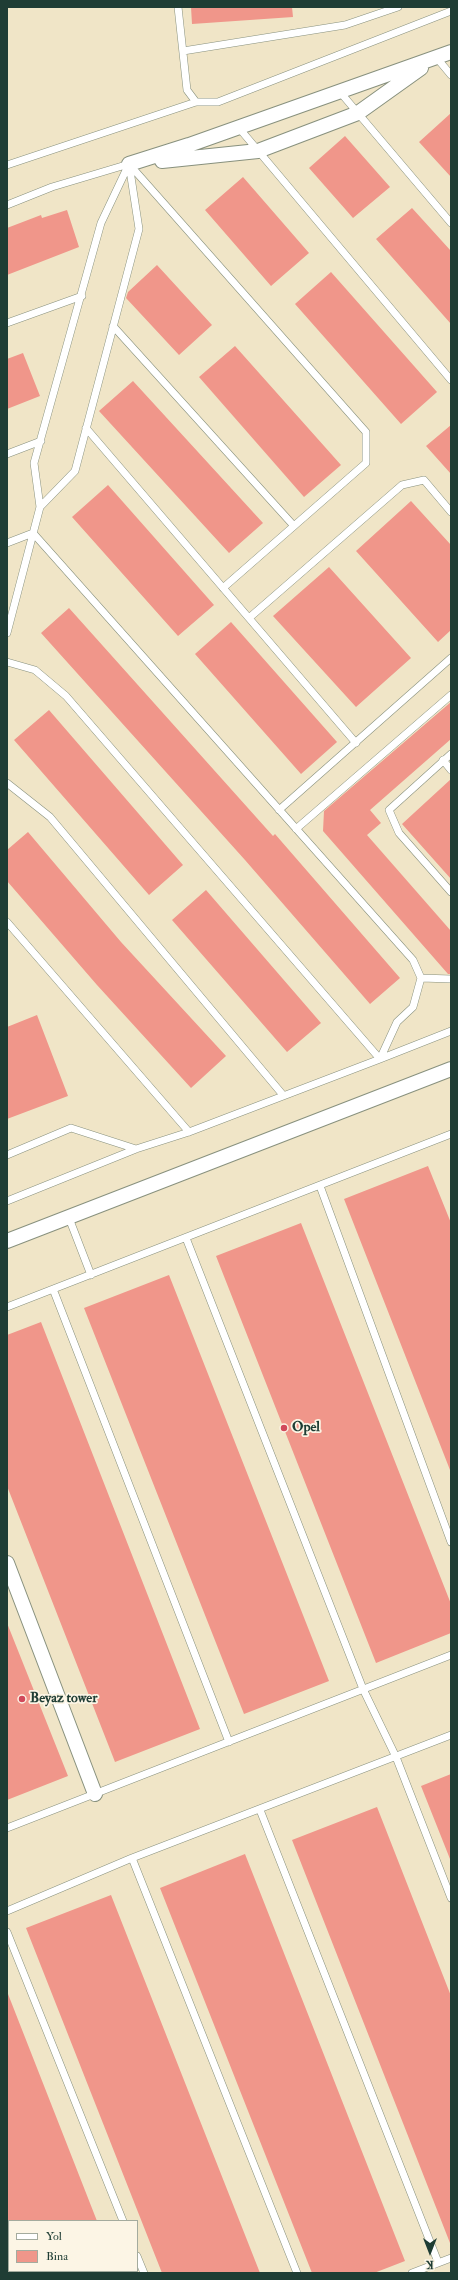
<!DOCTYPE html>
<html>
<head>
<meta charset="utf-8">
<style>
	body { margin:0 }
	#map { position:relative; width:458px; height:2280px; overflow:hidden; background:#f0e5c7; font-family:"IM FELL Double Pica",serif }
	canvas { display:block }
	.frame { position:absolute; inset:0; border:8px solid #1f3d34; pointer-events:none }
	.legend { position:absolute; left:8px; top:2220px; width:130px; height:52px; box-sizing:border-box; background:#fcf5e5; border:1px solid #a4ab9e; margin:0; padding:5px 7px; list-style:none; font-size:12px; color:#1f3d34 }
	.legend li { display:flex; align-items:center; gap:8px; height:20px }
	.legend b { width:20px; border:1px solid #a4ab9e }
	.north { position:absolute; left:410px; top:2232px; width:40px; height:40px; -webkit-text-stroke:3px #fcf5e5; paint-order:stroke; rotate:180deg; font-size:11px; font-weight:700; line-height:16px; text-align:center; color:#1f3d34 }
	.north::after { content:''; display:block; margin:auto; width:14px; height:18px; background:#1f3d34; clip-path:polygon(50% 0,100% 100%,50% 72%,0 100%) }
</style>
</head>
<body>
<div id="map">
<canvas width="458" height="2280"></canvas>
<div class="frame"></div>
<ul class="legend">
<li><b style="height:5px;background:#fff"></b>Yol</li>
<li><b style="height:11px;background:#f0968a"></b>Bina</li>
</ul>
<div class="north">K</div>
</div>
<script>
const ctx = document.querySelector('canvas').getContext('2d');
ctx.lineJoin = 'round';
function fill(path, color) { ctx.fillStyle = color; ctx.fill(path, 'evenodd'); }
const shape = rows => new Path2D(rows.map(r => 'M' + r).join(''));
function trace(path, color, width, dash) { ctx.strokeStyle = color; ctx.lineWidth = width; ctx.lineCap = dash ? 'butt' : 'round'; ctx.setLineDash(dash || []); ctx.stroke(path); }
function label(font, color, halo, rows, align = 'center') {
  ctx.font = font + ' "IM FELL Double Pica",serif'; ctx.lineWidth = 3.5; ctx.setLineDash([]); ctx.textBaseline = 'middle'; ctx.strokeStyle = halo; ctx.fillStyle = color; for (const [text, x, y, turn = 0] of rows) {
    ctx.save(); ctx.translate(x, y); ctx.rotate((+turn || 0) * Math.PI / 180); ctx.textAlign = isNaN(turn) ? turn : align; if (halo) ctx.strokeText(text, 0, 0); ctx.fillText(text, 0, 0); ctx.restore();
  }
}
const building = shape([
	[191,7,292,7,293,17,192,24],
	[451,113,451,177,419,142],
	[345,136,390,187,353,218,309,168],
	[243,177,309,253,271,286,205,210],
	[412,208,451,251,451,324,376,239],
	[67,210,79,247,7,275,7,228,41,215,42,218],
	[157,265,212,325,179,355,126,298,128,292],
	[331,272,437,392,401,424,295,304],
	[235,346,341,465,304,497,199,377],
	[23,353,40,396,7,409,7,359],
	[133,381,263,523,229,553,99,411],
	[451,425,451,474,426,446],
	[108,485,214,605,178,636,72,517],
	[411,501,451,545,451,630,438,642,356,551],
	[329,567,411,658,356,707,273,616],
	[69,608,273,836,275,834,400,978,370,1004,245,860,41,633],
	[231,622,337,742,301,774,195,654],
	[451,702,451,739,370,810,381,823,367,835,451,931,451,974,448,974,323,831,324,811],
	[49,710,183,865,149,895,14,740],
	[451,779,451,879,402,824],
	[28,832,121,942,226,1056,191,1088,97,985,7,881,7,850],
	[206,890,321,1023,287,1052,172,920],
	[37,1015,68,1096,7,1119,7,1027],
	[428,1166,451,1223,450,1470,344,1199],
	[301,1223,451,1604,451,1633,376,1663,216,1256],
	[169,1275,329,1681,244,1714,84,1308],
	[41,1322,200,1729,115,1762,7,1486,7,1335],
	[7,1623,68,1776,7,1800],
	[451,1774,451,1859,450,1859,421,1786],
	[377,1807,451,1996,450,2243,292,1840],
	[245,1854,405,2261,374,2273,312,2273,160,1888],
	[111,1895,260,2273,162,2273,26,1928],
	[7,1994,8,1994,97,2221,7,2221]
]);
const lane = shape([
	[178,7,187,90,196,102],
	[183,51,345,25,398,7],
	[436,57,451,75],
	[340,92,451,223],
	[239,128,451,380],
	[129,164,366,432,366,463,223,588],
	[7,165,196,102,218,102,451,11],
	[7,205,52,187,129,164],
	[7,323,82,296],
	[113,326,294,526],
	[86,428,356,743],
	[7,454,41,441],
	[40,507,75,471,139,229,129,164],
	[7,543,33,533,413,960,421,978,413,1007,397,1022,380,1059,189,1132,136,1149,7,1201],
	[249,618,402,485,424,480,451,512],
	[7,633,40,507,34,463,101,223,129,164],
	[7,662,35,670,66,696,380,1059,451,1031],
	[451,754,389,810,399,833,451,892],
	[443,760,451,770],
	[7,783,50,817,283,1095],
	[279,810,451,658],
	[296,829,451,695],
	[7,922,189,1132],
	[421,978,451,979],
	[7,1155,71,1128,136,1149],
	[320,1186,451,1542],
	[69,1218,91,1275],
	[186,1238,363,1689,396,1757,451,1898],
	[53,1289,229,1742],
	[7,1307,451,1134],
	[260,1810,438,2262],
	[7,1828,451,1655],
	[132,1858,297,2273],
	[7,1911,132,1858,451,1735],
	[7,1932,123,2221],
	[137,2256,144,2273],
	[412,2273,451,2258]
]);
const street = shape([
	[162,161,258,151,358,113,421,68],
	[129,164,189,145,451,52],
	[7,1241,451,1069],
	[7,1563,95,1794]
]);
const markers = [
	[284,1428,4,"#d1495b"],
	[22,1699,4,"#d1495b"]
];
const poiNames = [
	["Opel",292,1428],
	["Beyaz tower",30,1699]
];
fill(building, '#f0968a');
trace(lane, '#88917e', 8);
trace(street, '#88917e', 16);
trace(lane, '#fff', 7);
trace(street, '#fff', 14);
for (const [x, y, r, color] of markers) { const dot = new Path2D(); dot.arc(x, y, r, 0, 2 * Math.PI); ctx.fillStyle = color; ctx.fill(dot); trace(dot, '#fcf5e5', 1.5); }
label('bold 14px', '#1f3d34', '#fcf5e5', poiNames, 'left');
</script>
</body>
</html>
